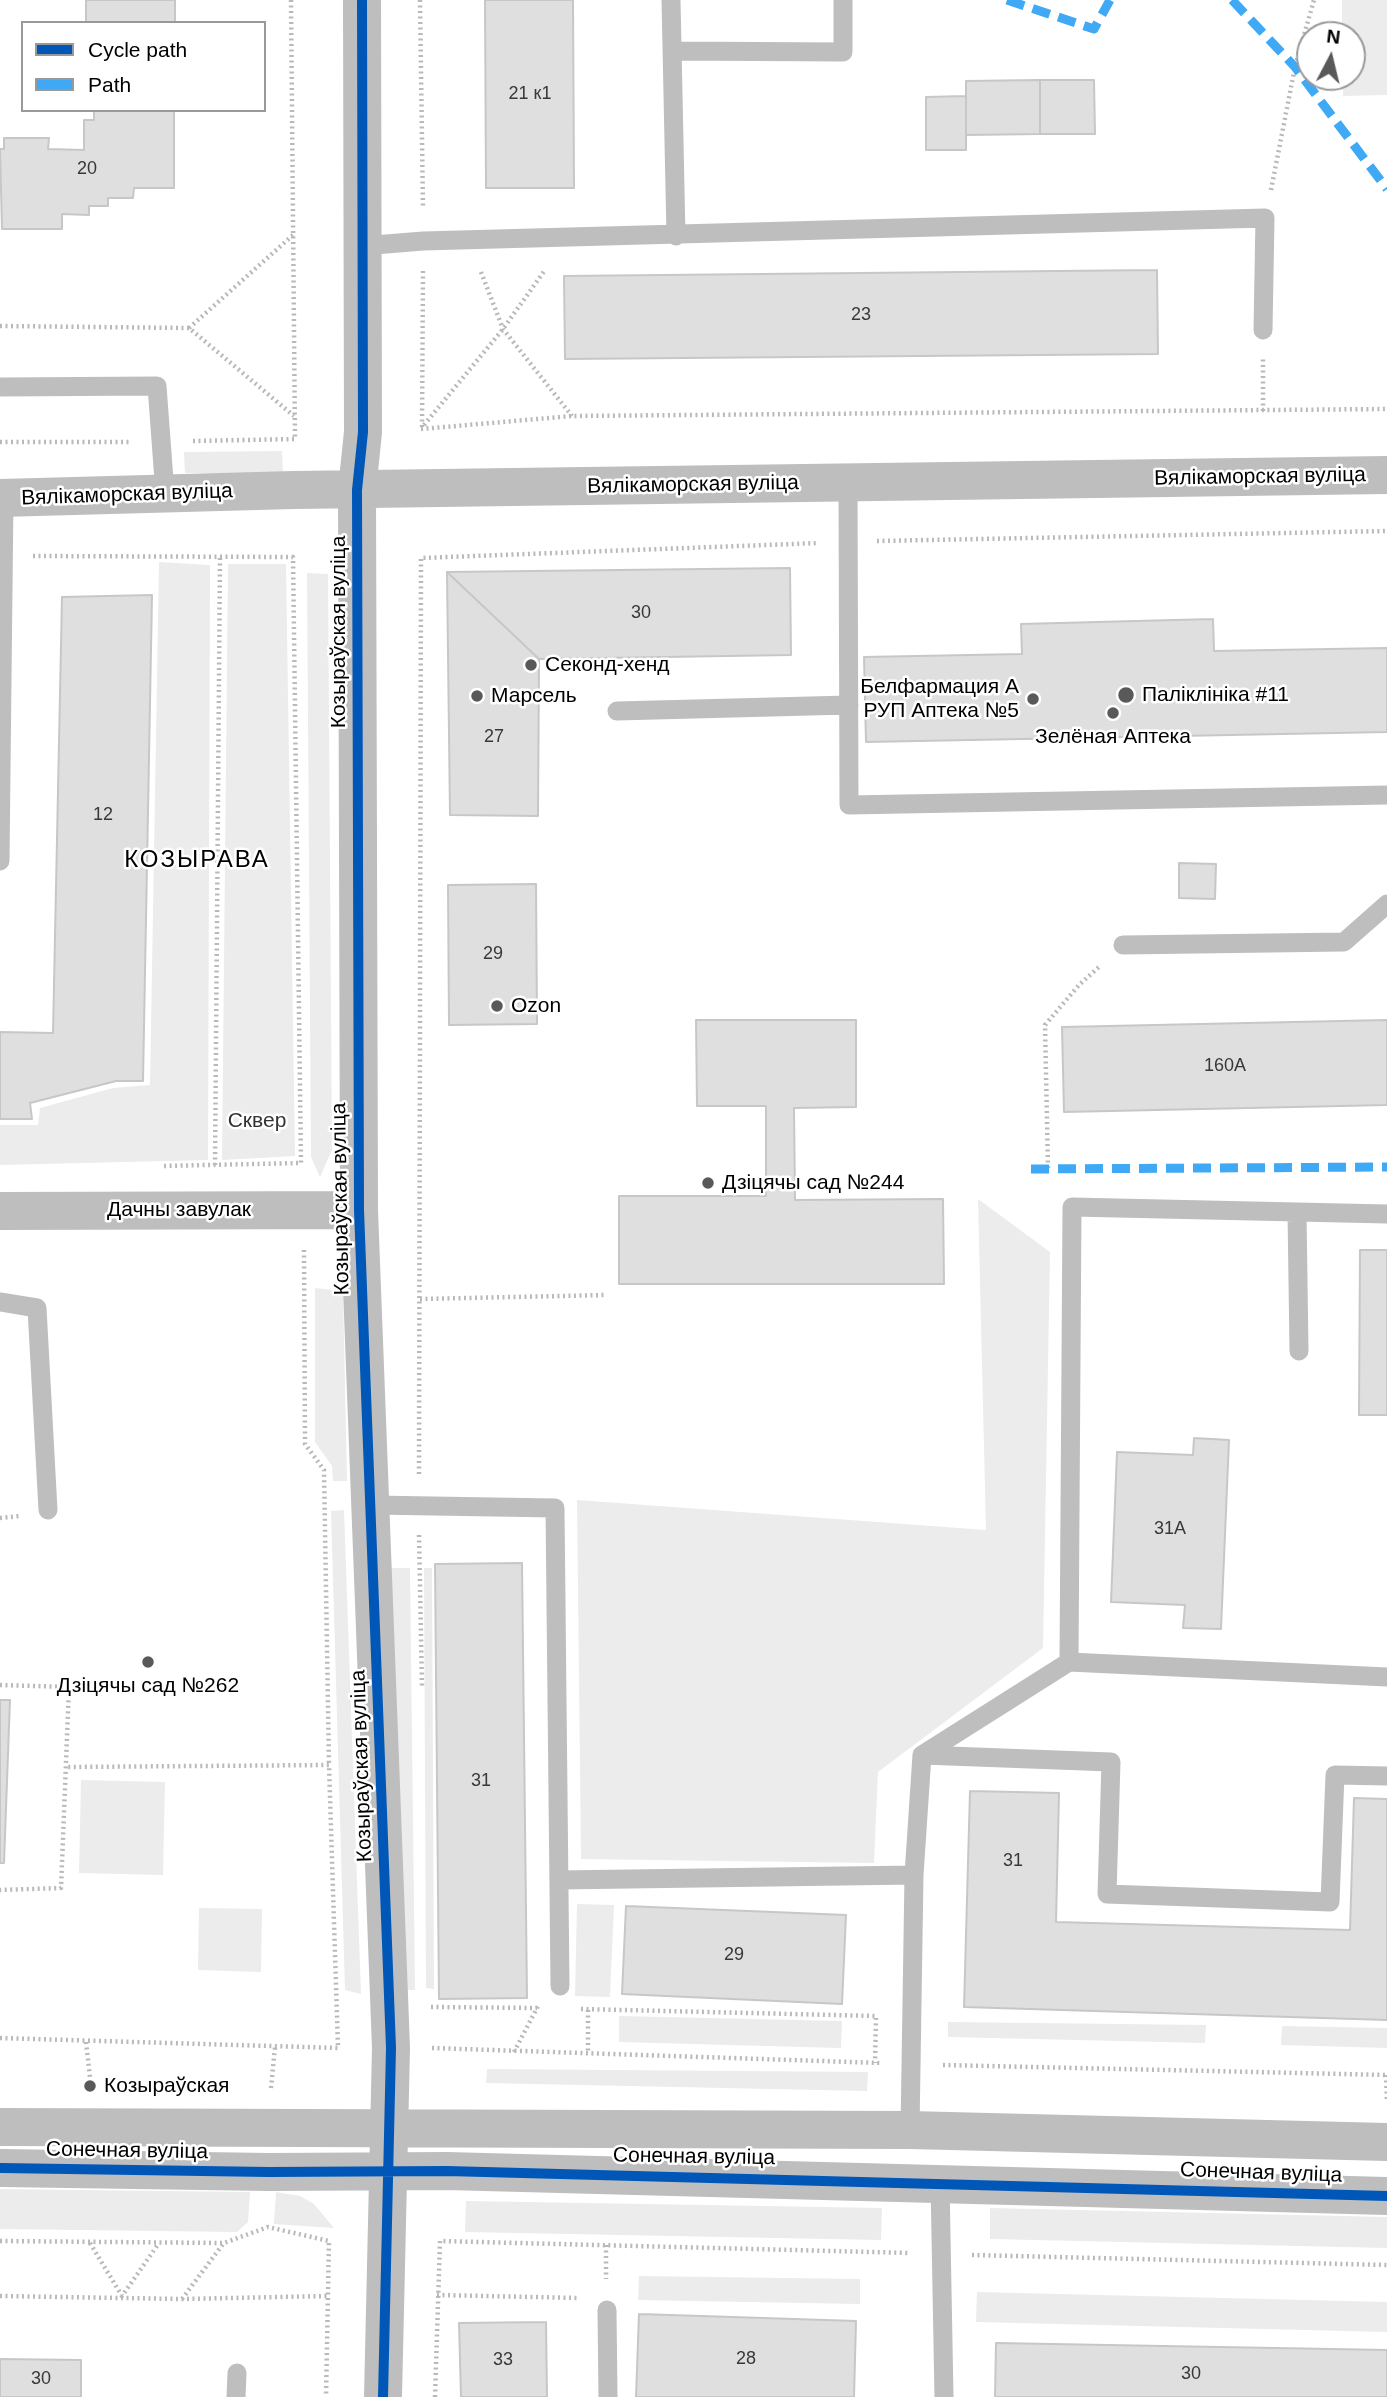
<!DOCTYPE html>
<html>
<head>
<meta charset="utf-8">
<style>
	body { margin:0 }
	#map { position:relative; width:1387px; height:2397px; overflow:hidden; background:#fff; font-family:Helvetica,sans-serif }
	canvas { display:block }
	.legend { position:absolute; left:21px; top:21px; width:245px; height:91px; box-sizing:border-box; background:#fff; border:2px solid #999; margin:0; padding:9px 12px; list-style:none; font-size:21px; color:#000 }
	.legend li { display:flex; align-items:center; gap:14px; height:35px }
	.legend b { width:35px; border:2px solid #999 }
	.north { position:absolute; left:1296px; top:21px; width:70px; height:70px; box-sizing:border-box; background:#fff; border:2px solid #999; border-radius:50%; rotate:7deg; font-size:19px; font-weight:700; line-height:28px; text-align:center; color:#000 }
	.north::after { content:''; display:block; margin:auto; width:24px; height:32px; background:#595959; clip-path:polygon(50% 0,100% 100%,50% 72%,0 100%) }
</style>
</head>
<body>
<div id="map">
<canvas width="1387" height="2397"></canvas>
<ul class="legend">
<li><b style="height:9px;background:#0057b8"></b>Cycle path</li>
<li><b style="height:9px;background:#3fa9f5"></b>Path</li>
</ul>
<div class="north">N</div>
</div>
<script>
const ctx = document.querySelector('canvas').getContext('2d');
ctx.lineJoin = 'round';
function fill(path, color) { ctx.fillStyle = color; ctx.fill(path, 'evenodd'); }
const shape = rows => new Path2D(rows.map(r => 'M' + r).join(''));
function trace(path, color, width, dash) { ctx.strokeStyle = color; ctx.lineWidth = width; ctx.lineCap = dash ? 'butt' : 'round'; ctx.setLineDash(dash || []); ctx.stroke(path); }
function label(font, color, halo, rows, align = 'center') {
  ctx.font = font + ' Helvetica,sans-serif'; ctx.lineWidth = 5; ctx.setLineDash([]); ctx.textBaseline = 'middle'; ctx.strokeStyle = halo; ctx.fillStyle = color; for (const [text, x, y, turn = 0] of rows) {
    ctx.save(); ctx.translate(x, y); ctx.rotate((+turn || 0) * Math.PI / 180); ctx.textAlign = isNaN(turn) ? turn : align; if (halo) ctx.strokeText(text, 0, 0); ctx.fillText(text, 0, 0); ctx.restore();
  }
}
const green = shape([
	[1342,0,1387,0,1387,95,1343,96,1343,77,1352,77,1352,35,1342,35],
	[282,451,283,473,185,473,184,452],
	[159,562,210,565,208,1160,0,1165,0,1125,38,1125,40,1108,113,1088,150,1085],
	[228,564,286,564,295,1156,222,1160],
	[307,573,328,574,332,1150,320,1177,311,1157],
	[978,1199,1050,1252,1043,1648,878,1772,874,1863,581,1859,577,1500,986,1530],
	[315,1288,343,1291,347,1481,333,1481,332,1466,315,1442],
	[344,1510,361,1994,345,1990,331,1511],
	[388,1568,410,1568,415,1990,393,1990],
	[424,1568,432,1568,434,1989,426,1988],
	[81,1780,165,1782,163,1875,79,1873],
	[577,1904,614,1905,610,1997,575,1996],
	[199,1908,262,1909,261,1972,198,1970],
	[619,2016,842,2021,841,2048,619,2042],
	[948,2022,1206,2025,1205,2043,948,2037],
	[1282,2026,1387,2028,1387,2048,1281,2045],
	[487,2069,868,2072,867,2091,486,2083],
	[0,2189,250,2192,248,2222,237,2232,0,2229],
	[276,2192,300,2196,314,2204,334,2228,274,2224],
	[466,2201,882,2208,881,2240,465,2232],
	[990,2208,1387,2217,1387,2248,990,2239],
	[639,2276,860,2279,860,2304,638,2300],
	[977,2292,1387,2302,1387,2332,976,2322]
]);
const building = shape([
	[86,0,175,0,175,23,86,23,86,0],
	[485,0,573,0,574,188,486,188,485,0],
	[1040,80,1040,134,966,135,966,81,1040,80],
	[1040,80,1094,80,1095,134,1040,134,1040,80],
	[966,96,966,150,926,150,926,97,966,96],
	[94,110,174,110,174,188,134,188,133,198,108,198,108,206,89,206,89,215,62,214,62,229,2,229,0,149,4,149,4,138,49,138,48,149,84,150,84,120,94,120,94,110],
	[1157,270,1158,354,565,359,564,276,1157,270],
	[790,568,791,655,539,659,447,572,790,568],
	[447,572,539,659,538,816,450,815,447,572],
	[152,595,143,1081,116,1081,30,1103,32,1119,0,1119,0,1032,53,1033,62,597,152,595],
	[1213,619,1214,651,1387,648,1387,732,866,742,864,657,1022,654,1021,624,1213,619],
	[1179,863,1216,864,1215,899,1179,898,1179,863],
	[536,884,537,1024,449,1025,448,885,536,884],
	[696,1020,856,1020,856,1107,794,1108,795,1200,943,1199,944,1284,619,1284,619,1196,766,1196,766,1106,697,1106,696,1020],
	[1387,1020,1387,1105,1064,1112,1062,1027,1387,1020],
	[1360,1250,1387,1250,1387,1415,1359,1415,1360,1250],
	[1194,1438,1229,1440,1221,1629,1183,1628,1185,1605,1111,1602,1117,1452,1193,1455,1194,1438],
	[522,1563,527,1998,439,1999,435,1564,522,1563],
	[0,1700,10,1700,4,1863,0,1863,0,1700],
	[970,1791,1059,1793,1056,1922,1350,1930,1354,1798,1387,1799,1387,2020,964,2007,970,1791],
	[626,1906,846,1915,842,2004,622,1994,626,1906],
	[639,2314,856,2321,854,2397,636,2397,639,2314],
	[546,2322,547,2397,461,2397,459,2323,546,2322],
	[996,2343,1387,2350,1387,2397,995,2397,996,2343],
	[0,2359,81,2360,81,2397,0,2397,0,2359]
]);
const path = shape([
	[420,0,423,209],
	[1271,190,1295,67,1314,0],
	[293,235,189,328,294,416],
	[481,272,503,329,572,416],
	[0,326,189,328],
	[1263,411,1263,359],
	[424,425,503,329,545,270],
	[422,427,423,270],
	[421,429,572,416,1387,409],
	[193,441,295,439,291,0],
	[0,442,132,442],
	[877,541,1387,531],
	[33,556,293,557,301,1163,162,1166],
	[215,1165,220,556],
	[1048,1168,1045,1025,1079,985,1100,966],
	[304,1250,305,1444,324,1470,329,1765],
	[420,1299,607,1295],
	[419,1474,421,558,819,543],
	[0,1518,20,1516],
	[419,1535,422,1687],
	[0,1685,69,1687,61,1888,0,1890],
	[431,2007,537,2008],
	[581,2009,876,2016,875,2063],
	[588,2010,588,2053],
	[0,2038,338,2048,329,1765,68,1767],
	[86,2042,91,2086],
	[432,2048,881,2063],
	[514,2052,538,2006],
	[943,2065,1387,2075],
	[1386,2075,1387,2102],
	[271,2088,275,2047],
	[0,2241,224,2243,268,2227,329,2241,326,2397],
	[90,2243,122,2296,159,2243],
	[606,2245,606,2279],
	[972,2255,1387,2265],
	[437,2295,580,2298],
	[0,2296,182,2299,328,2296],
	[182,2299,223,2244],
	[435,2397,440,2241,910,2253]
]);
const service = shape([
	[671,0,676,236],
	[672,51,843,52,843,0],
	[362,246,423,241,1265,218,1263,330],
	[0,387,157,386,165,494],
	[848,483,849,805,1387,795],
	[617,711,849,705],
	[0,861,4,498],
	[1123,945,1344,942,1387,904],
	[1297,1212,1299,1351],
	[0,1302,37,1308,48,1510],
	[372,1505,555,1508,560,1986],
	[1069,1662,1387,1677],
	[922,1755,1069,1662,1072,1207,1387,1214],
	[559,1880,914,1875],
	[910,2130,914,1875,922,1755,1111,1762,1107,1894,1330,1902,1335,1775,1387,1776],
	[940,2182,944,2397],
	[607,2310,608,2397],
	[236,2397,237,2373]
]);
const minor = shape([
	[362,0,363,432,357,490,359,1210,391,2048,383,2397],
	[0,498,294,490,1387,475],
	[0,1211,359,1210],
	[0,2127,910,2130,1387,2142],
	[0,2168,269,2172,447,2171,1387,2196]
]);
const quiet = shape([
	[1007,0,1094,29,1110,0],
	[1232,0,1295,67,1387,189],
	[1031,1169,1387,1167]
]);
const cycleway = shape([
	[362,0,363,432,357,490,359,1210,391,2048,383,2397],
	[0,2168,269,2172,447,2171,1387,2196]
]);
const markers = [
	[531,665,7,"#595959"],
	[1126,695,9,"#595959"],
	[477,696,7,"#595959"],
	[1033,699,7,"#595959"],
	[1113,713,7,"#595959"],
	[497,1006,7,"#595959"],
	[708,1183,7,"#595959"],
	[148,1662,7,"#595959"],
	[90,2086,7,"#595959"]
];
const numberNames = [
	["21 к1",530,94],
	["20",87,169],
	["23",861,315],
	["30",641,613],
	["27",494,737],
	["12",103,815],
	["29",493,954],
	["160А",1225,1066],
	["31А",1170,1529],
	["31",481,1781],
	["31",1013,1861],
	["29",734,1955],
	["28",746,2359],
	["33",503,2360],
	["30",1191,2374],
	["30",41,2379]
];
const streetNames = [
	["Вялікаморская вуліца",1260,477,-1],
	["Вялікаморская вуліца",693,485,-1],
	["Вялікаморская вуліца",127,495,-2],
	["Козыраўская вуліца",339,632,-90],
	["Козыраўская вуліца",341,1199,-91],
	["Дачны завулак",179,1210],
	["Козыраўская вуліца",362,1766,-92],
	["Сонечная вуліца",127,2151,1],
	["Сонечная вуліца",694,2157,1],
	["Сонечная вуліца",1261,2173,2]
];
const poiNames = [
	["Секонд-хенд",545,665],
	["Белфармация А",1019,687,"right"],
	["РУП Аптека №5",1019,711,"right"],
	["Паліклініка #11",1142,695],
	["Марсель",491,696],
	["Зелёная Аптека",1113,737,"center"],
	["Ozon",511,1006],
	["Дзіцячы сад №244",722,1183],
	["Дзіцячы сад №262",148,1686,"center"],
	["Козыраўская",104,2086]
];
const parkNames = [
	["Сквер",257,1121]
];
const quarterNames = [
	["КОЗЫРАВА",197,860]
];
fill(green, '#ececec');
fill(building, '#dfdfdf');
trace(building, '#c7c7c7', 2);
trace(path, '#b9b9b9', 4.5, [2, 3.5]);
trace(service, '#bebebe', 19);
trace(minor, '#bebebe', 38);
trace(quiet, '#3fa9f5', 9, [18, 9]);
trace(cycleway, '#0057b8', 10);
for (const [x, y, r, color] of markers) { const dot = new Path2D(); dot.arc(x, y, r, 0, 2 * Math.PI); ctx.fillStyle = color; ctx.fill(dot); trace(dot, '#fff', 2.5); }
label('18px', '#383838', null, numberNames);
label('21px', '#000', '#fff', streetNames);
label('21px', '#000', '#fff', poiNames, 'left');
label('21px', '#333', '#fff', parkNames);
ctx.letterSpacing = '2px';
label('24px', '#000', '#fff', quarterNames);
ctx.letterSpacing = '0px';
</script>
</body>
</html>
